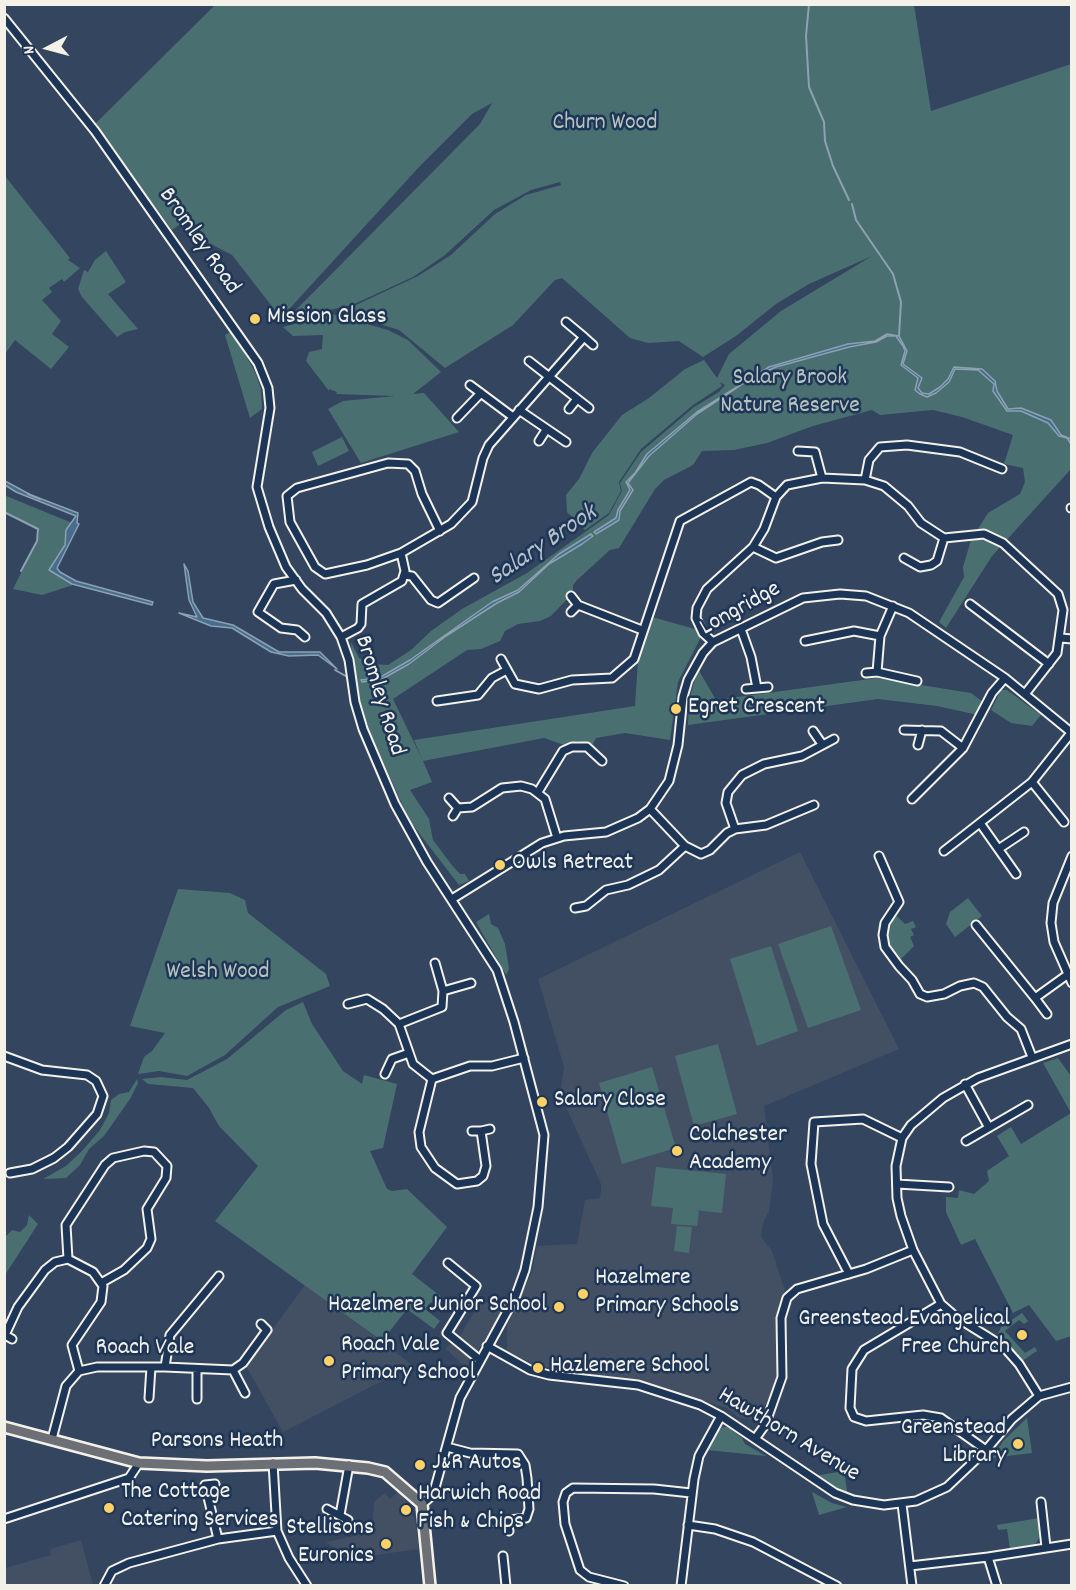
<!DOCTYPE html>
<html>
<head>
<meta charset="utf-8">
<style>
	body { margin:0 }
	#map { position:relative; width:1076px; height:1590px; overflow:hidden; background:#33455f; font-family:Dekko,sans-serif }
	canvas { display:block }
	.frame { position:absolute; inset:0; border:6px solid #f4f1e8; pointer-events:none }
	.north { position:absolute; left:18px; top:18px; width:60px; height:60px; -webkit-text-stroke:4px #1d3557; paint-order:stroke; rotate:264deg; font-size:16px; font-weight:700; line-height:24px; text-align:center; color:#f4f1e8 }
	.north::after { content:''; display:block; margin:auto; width:21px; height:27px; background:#f4f1e8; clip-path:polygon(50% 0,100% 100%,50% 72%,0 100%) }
</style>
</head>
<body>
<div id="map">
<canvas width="1076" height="1590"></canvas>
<div class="frame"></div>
<div class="north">N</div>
</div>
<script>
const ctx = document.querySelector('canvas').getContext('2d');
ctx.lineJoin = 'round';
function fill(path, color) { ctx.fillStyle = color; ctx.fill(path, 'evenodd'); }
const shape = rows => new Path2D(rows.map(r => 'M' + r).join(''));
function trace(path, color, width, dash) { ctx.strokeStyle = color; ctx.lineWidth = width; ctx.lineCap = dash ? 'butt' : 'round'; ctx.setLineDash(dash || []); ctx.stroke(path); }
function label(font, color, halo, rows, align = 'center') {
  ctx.font = font + ' Dekko,sans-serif'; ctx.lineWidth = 5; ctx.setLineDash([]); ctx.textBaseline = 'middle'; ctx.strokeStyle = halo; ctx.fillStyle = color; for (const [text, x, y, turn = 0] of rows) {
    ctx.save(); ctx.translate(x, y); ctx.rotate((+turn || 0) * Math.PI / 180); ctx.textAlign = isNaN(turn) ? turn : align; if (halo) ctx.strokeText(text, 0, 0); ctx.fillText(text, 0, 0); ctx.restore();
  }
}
const built = shape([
	[800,852,899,1049,764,1106,773,1180,769,1211,763,1223,761,1237,772,1251,787,1298,781,1318,782,1377,756,1420,739,1418,727,1408,633,1379,557,1369,534,1364,507,1352,507,1326,532,1272,537,1246,577,1244,585,1200,600,1198,601,1191,601,1184,560,1094,564,1067,538,979],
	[305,1285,413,1365,283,1432,246,1366],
	[482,1299,502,1311,467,1369,445,1348,458,1339],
	[398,1492,403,1495,415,1521,419,1549,347,1559,326,1542,372,1532,374,1502,385,1493,390,1499],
	[81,1540,93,1585,5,1585,5,1568,51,1555,50,1549]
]);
const green = shape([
	[215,5,914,5,931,111,1071,64,1071,469,992,556,946,628,939,622,964,577,963,567,971,540,988,513,1020,494,1025,482,1023,468,1004,464,1013,435,962,417,933,410,880,415,872,410,813,426,767,443,734,450,702,451,693,465,664,480,655,489,619,548,610,550,577,580,573,585,573,593,551,616,540,621,518,624,505,631,500,641,481,649,467,650,393,699,423,761,414,740,635,706,638,660,652,617,695,629,701,637,678,682,670,740,625,733,596,738,593,744,577,741,564,745,544,738,423,761,432,782,410,790,429,819,433,840,451,864,460,874,465,874,469,881,459,885,409,820,367,725,363,729,353,678,351,642,359,658,370,664,388,665,411,650,431,631,462,609,527,573,609,515,622,491,620,483,641,452,694,407,719,392,725,385,720,382,722,386,693,405,641,449,619,482,621,491,609,513,585,530,567,512,566,495,579,479,592,453,622,415,649,398,685,369,704,360,717,378,729,354,781,311,872,256,809,284,776,304,736,336,703,357,679,341,648,343,630,338,562,278,555,280,513,325,445,368,399,330,341,312,418,276,451,255,495,214,526,195,561,185,560,182,531,190,494,210,445,255,413,277,352,305,286,320,480,124,492,103,472,114,419,167,281,318,232,255,209,243,190,217,172,230,95,124],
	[5,176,70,258,68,260,80,268,64,282,62,279,49,288,52,292,42,300,61,321,52,334,69,347,51,369,15,340,5,354],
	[106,251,126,282,108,294,138,329,125,332,117,337,82,297,78,289,84,270,88,272,95,260],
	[332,314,388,330,408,340,441,372,413,394,424,393,459,432,361,463,328,409,343,401,395,396,336,394,337,392,329,389,329,391,306,361,309,352,322,349,323,335,293,336,283,327],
	[232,331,255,372,261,389,262,409,250,418,225,335],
	[342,437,349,451,318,466,312,452],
	[4,495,72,523,66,530,65,545,49,570,73,585,42,595,13,589,37,541,39,532,38,529,5,512],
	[698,669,716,700,877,678,971,693,983,702,978,715,937,706,878,699,688,725,689,700],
	[1001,690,1007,690,1041,715,1032,726,1011,723,991,710],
	[178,889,230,893,245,900,248,913,326,974,330,986,278,1007,225,1055,187,1076,159,1071,138,1074,144,1057,152,1051,165,1033,130,1026],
	[968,898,982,916,955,937,946,924,950,912],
	[489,914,491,924,498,928,505,944,509,969,506,975,476,922],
	[897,916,905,924,913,921,916,927,911,929,914,935,910,937,914,946,899,961,888,944,887,932,890,922],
	[831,926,861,1010,808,1028,778,944],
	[771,946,798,1031,757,1046,730,959],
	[303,1002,312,1024,343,1071,362,1084,364,1075,397,1084,383,1148,370,1151,387,1189,392,1191,407,1189,447,1227,412,1274,443,1298,437,1306,431,1302,425,1309,440,1321,434,1329,407,1309,382,1341,215,1221,258,1166,219,1126,209,1108,193,1088,148,1084,142,1079,161,1077,187,1080,227,1059,286,1010],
	[718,1044,737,1114,694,1126,675,1056],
	[1058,1058,1071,1076,1071,1113,1043,1063],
	[652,1067,676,1148,622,1164,599,1083],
	[137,1079,138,1083,130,1099,104,1136,89,1149,80,1165,66,1178,43,1179,66,1166,82,1151,100,1130,109,1113,111,1100,119,1094,129,1092],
	[1071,1113,1071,1336,1056,1341,1029,1305,1013,1313,975,1239,961,1245,946,1212,946,1197,958,1198,959,1190,974,1194,989,1181,987,1171,1009,1156,997,1136,1011,1127,1021,1144],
	[656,1167,726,1174,722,1213,694,1210,699,1211,697,1226,671,1224,673,1208,651,1206],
	[29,1215,38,1224,5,1275,5,1237,12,1230,20,1232,27,1225],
	[677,1226,692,1227,689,1253,674,1251],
	[1022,1313,1028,1321,1024,1324,1019,1320,1005,1331,1025,1353,1035,1347,1037,1351,1022,1361,998,1334,1001,1327],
	[1027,1418,1032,1453,992,1458,1004,1440],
	[723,1427,728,1427,742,1438,745,1444,766,1456,707,1450,715,1433],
	[844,1471,848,1496,834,1490,814,1476],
	[812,1492,832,1503,847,1507,819,1515],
	[1039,1518,1040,1536,1035,1545,1010,1549,1007,1529,998,1530,997,1525]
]);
const water = shape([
	[887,334,899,336,907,351,903,364,922,378,918,388,922,393,929,394,940,387,948,379,954,367,982,369,995,381,997,391,1008,409,1021,408,1051,420,1061,435,1071,439,1071,444,1067,438,1059,436,1048,423,1021,411,1007,411,993,391,994,384,978,370,955,369,949,382,936,393,927,397,920,394,915,390,918,378,901,365,905,351,903,346,896,336,887,336,876,342,849,347,776,367,753,377,697,414,649,456,628,483,633,490,620,511,619,520,596,534,594,532,616,518,618,510,630,490,626,482,635,473,647,454,697,412,769,367,848,344,875,341,887,334],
	[5,481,31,495,78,513,77,523,79,524,57,568,60,572,76,581,153,602,152,605,72,584,49,570,65,545,66,530,76,516,16,492,5,485,5,481],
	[591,534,593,536,582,544,549,564,519,592,497,603,446,636,409,664,382,679,362,682,361,680,379,678,410,660,492,602,518,590,559,554,591,534],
	[184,564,188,571,193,602,203,618,233,625,279,652,320,652,337,669,318,655,289,656,271,652,232,628,211,626,179,613,197,617,189,600,184,564]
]);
const stream = shape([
	[809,4,806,36,809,87,824,122,825,141,833,166,849,200],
	[852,204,856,220,893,274,901,302,899,336],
	[28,494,40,499],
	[4,512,38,529,37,541,21,571],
	[335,670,351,679]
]);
const minor = shape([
	[4,18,95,131,258,363,268,388,270,408,257,487,269,527,286,567,302,589,326,613,341,637,349,660,355,702,363,729,395,804,427,862,497,970,514,1022,544,1135,538,1207,525,1270,516,1295,460,1398,433,1495,422,1504],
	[584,337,593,345],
	[529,361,589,408],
	[470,385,513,417],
	[569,409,577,399],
	[519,410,566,442],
	[457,418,481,393],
	[539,441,546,430],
	[798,451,815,452,822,478],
	[865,480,869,460,880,447,907,445,960,452,1002,469],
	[1071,508,1072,508],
	[753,547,776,558,822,542,838,540],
	[401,553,367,565,325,574,315,567,290,522,287,496,297,488,388,463,408,464,415,471,422,494,440,531],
	[904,558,920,567,931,565,937,561,944,538],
	[404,575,412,576,431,600,438,603,474,578],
	[296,580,274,584,258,612,281,628,297,630,305,637],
	[571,596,578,605,571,612],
	[970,604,1049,664],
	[578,605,642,630],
	[893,606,880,636,877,672,917,681],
	[741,629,751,657,757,688],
	[341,637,358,628,361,624,362,604,402,581,405,571,401,553,451,524,472,502,483,458,489,445,584,337,566,322],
	[1061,638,1072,639],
	[805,641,854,631,880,636],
	[713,642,703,633,696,618,697,608,707,589,753,547,764,529,776,497,787,485,822,478,865,480,884,486,908,506,921,523,944,538,984,534,1003,543,1058,594,1063,610,1057,653,1025,694],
	[501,659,515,684,539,689,572,680,612,678,634,659,680,521,751,482,759,485,776,497],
	[866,673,877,672],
	[746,689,768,687],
	[437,701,478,695,492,678,507,670],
	[904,730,941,731,963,748],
	[813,731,822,744],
	[918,745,922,730],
	[1032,782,1064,822],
	[538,792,563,751,572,747,587,747,602,761],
	[449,798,458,808,472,807,502,788,521,786,532,789,545,799,557,838],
	[912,799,963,748,992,693,1005,678],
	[650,809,685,846,701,854,710,850,727,833,735,829,766,825,814,805],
	[453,816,458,808],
	[980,823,1016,874],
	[735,829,726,803,728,792,742,775,764,764,802,756,834,739],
	[1000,848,1024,832],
	[944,851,1032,782,1071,733],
	[879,856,899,902,885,923,883,935,885,947,899,966,912,980,920,994,927,997,944,994,960,986,974,983,983,987,1007,1017,1021,1029,1032,1057],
	[1072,856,1053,903,1051,923,1054,942,1072,983],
	[452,899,542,843,564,836,606,832,638,818,650,809,669,781,678,745,683,697,688,680,703,653,713,642,803,598,840,594,866,596,909,613,1005,678,1072,733],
	[575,908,586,906,606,890,628,885,659,870,685,846],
	[976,925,1035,998,1067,975],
	[443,991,471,983],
	[1035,998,1047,1014],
	[348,1004,367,999,383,1009,399,1024,413,1064,432,1079],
	[399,1024,442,1007,443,991,435,963],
	[4,1056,42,1070,87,1075,96,1081,103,1096,97,1114,68,1147,54,1158,32,1169,10,1173],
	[385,1074,392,1059,409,1053],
	[965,1084,988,1126],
	[472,1131,481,1131,486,1166,483,1176,477,1181,457,1184,435,1168,421,1147,419,1132,432,1079,470,1066,492,1066,524,1058],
	[481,1131,490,1129],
	[966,1141,1028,1105],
	[897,1184,949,1187],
	[68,1259,66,1225,105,1165,113,1158,144,1151,154,1152,167,1166,166,1178,147,1209,151,1239,147,1248,124,1270,101,1283],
	[448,1263,476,1286,447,1333,480,1360],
	[849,1274,823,1224,811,1164,814,1122,863,1119,902,1138],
	[941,1304,864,1350,852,1369,850,1408,854,1417,866,1421,923,1415,941,1418,986,1450],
	[12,1339,5,1335,18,1307,45,1270,55,1262,68,1259,93,1272,103,1286,101,1302,72,1345,79,1371],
	[487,1346,530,1370,549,1375,638,1385,700,1405,721,1416,835,1493,853,1500,884,1505,916,1501,947,1487,986,1450,1012,1419,1039,1396,1072,1387],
	[165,1367,170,1335,219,1276],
	[233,1370,245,1393],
	[1039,1396,1019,1364,1004,1347,956,1317,941,1304,913,1250,901,1216,897,1198,896,1166,902,1138,911,1125,943,1098,978,1078,1072,1044],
	[149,1398,151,1367],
	[197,1399,197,1369],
	[52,1439,66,1386,79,1371,97,1367,165,1367,233,1370,243,1363,267,1330,261,1324],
	[755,1439,765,1425,782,1377,781,1318,787,1298,797,1289,866,1269,913,1250],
	[447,1447,470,1453,518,1454,525,1465,527,1478,529,1509,526,1518,495,1522],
	[273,1463,277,1531,289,1558,307,1586],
	[215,1484,205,1485,218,1539],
	[1041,1502,1046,1547],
	[902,1504,912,1586],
	[327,1509,348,1520],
	[340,1515,349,1465],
	[4,1519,129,1478,139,1463],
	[507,1521,509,1531],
	[688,1525,715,1529,753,1542,837,1586],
	[503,1556,506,1586],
	[988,1557,1072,1544],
	[910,1566,988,1557,997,1586],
	[104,1586,112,1571,129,1563,218,1539,277,1531],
	[624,1586,589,1577,580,1570,565,1524,563,1502,566,1493,573,1488,654,1489,691,1493],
	[681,1586,694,1479,699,1456,721,1416]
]);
const major = shape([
	[4,1427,139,1463,207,1466,315,1463,368,1468,385,1472,422,1504,430,1586]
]);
const markers = [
	[255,319,6,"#ffd166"],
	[676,709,6,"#ffd166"],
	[500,865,6,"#ffd166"],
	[542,1102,6,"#ffd166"],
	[677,1151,6,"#ffd166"],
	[583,1294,6,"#ffd166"],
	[559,1307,6,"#ffd166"],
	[1022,1335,6,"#ffd166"],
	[329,1361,6,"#ffd166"],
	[538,1368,6,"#ffd166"],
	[1018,1444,6,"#ffd166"],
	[420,1465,6,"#ffd166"],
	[109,1508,6,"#ffd166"],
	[406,1510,6,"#ffd166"],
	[386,1544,6,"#ffd166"]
];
const parkNames = [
	["Churn Wood",605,125],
	["Salary Brook",790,380],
	["Nature Reserve",790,408],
	["Welsh Wood",218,974]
];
const streetNames = [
	["Bromley Road",198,242,55],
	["Longridge",741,610,-29],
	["Bromley Road",378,696,73],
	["Roach Vale",145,1350],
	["Hawthorn Avenue",788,1436,31],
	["Parsons Heath",217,1443]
];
const poiNames = [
	["Mission Glass",267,319],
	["Egret Crescent",688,709],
	["Owls Retreat",512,865],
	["Salary Close",554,1102],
	["Colchester",689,1137],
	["Academy",689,1165],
	["Hazelmere",595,1280],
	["Primary Schools",595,1308],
	["Hazelmere Junior School",547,1307,"right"],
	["Greenstead Evangelical",1010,1321,"right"],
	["Free Church",1010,1349,"right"],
	["Roach Vale",341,1347],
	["Primary School",341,1375],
	["Hazlemere School",550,1368],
	["Greenstead",1006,1430,"right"],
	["Library",1006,1458,"right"],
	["J&R Autos",432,1465],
	["The Cottage",121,1494],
	["Catering Services",121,1522],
	["Harwich Road",418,1496],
	["Fish & Chips",418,1524],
	["Stellisons",374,1530,"right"],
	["Euronics",374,1558,"right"]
];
const waterNames = [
	["Salary Brook",544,547,-34]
];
fill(built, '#435064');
fill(green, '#4a6f71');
fill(water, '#466c8e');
trace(water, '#8ca1b2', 1.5);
trace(stream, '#8ca1b2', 2);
trace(minor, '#f4f1e8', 11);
trace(major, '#f4f1e8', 14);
trace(minor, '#1d3557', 7);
trace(major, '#6c6f75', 9);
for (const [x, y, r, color] of markers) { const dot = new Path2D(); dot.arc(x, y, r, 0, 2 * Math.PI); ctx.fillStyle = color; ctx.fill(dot); trace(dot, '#1d3557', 2); }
label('24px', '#b8c4be', '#1d3557', parkNames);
label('24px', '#f4f1e8', '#1d3557', streetNames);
label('24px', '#f4f1e8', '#1d3557', poiNames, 'left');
label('italic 26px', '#b7c2c8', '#1d3557', waterNames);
</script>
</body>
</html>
